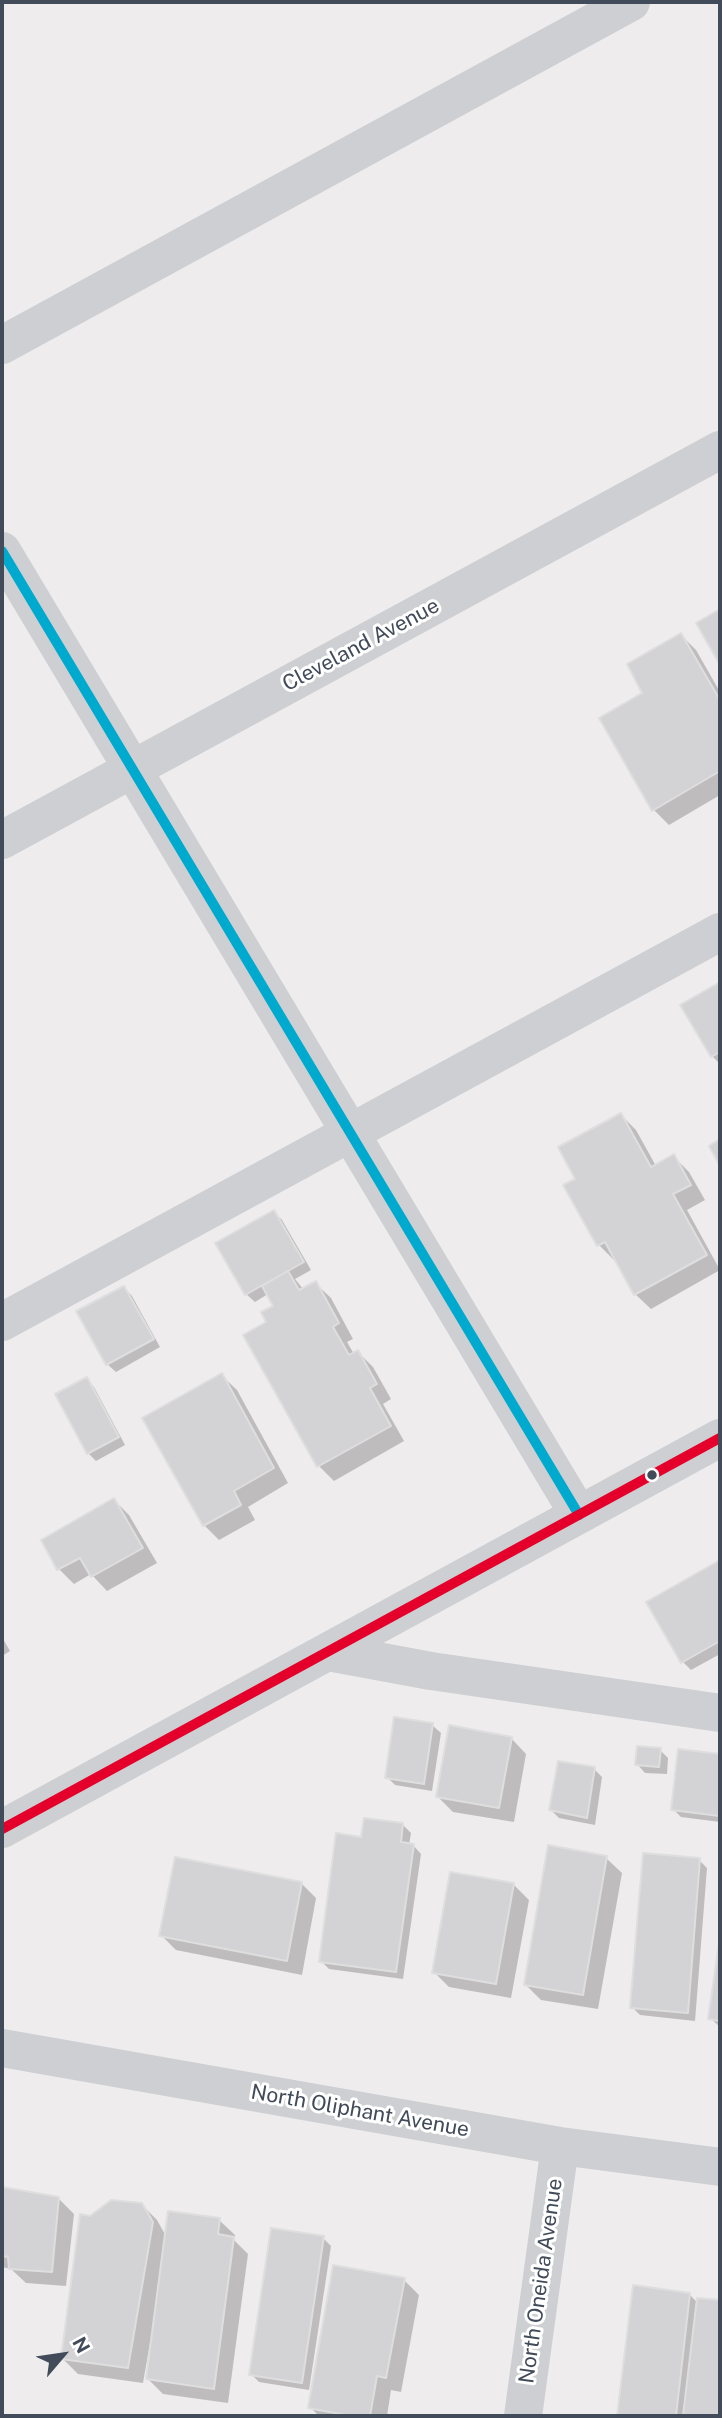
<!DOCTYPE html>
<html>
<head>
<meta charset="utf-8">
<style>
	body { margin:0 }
	#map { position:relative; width:722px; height:2418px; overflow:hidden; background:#eeecec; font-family:"Public Sans",sans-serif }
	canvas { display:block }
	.frame { position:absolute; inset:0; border:4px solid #424b5a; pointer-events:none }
	.north { position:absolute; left:28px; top:2320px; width:70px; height:70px; -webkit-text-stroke:5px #fff; paint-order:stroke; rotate:61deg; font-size:19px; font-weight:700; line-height:28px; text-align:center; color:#424b5a }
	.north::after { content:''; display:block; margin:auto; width:24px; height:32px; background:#424b5a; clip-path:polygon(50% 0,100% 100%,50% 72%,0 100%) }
</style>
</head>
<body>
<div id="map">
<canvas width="722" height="2418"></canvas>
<div class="frame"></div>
<div class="north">N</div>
</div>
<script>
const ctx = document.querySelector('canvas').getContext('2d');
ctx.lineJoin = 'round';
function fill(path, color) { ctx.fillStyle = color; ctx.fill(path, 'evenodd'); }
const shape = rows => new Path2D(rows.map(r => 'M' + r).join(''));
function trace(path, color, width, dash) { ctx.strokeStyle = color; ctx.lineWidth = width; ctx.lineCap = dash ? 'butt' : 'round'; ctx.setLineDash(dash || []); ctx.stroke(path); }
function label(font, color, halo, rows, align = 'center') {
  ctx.font = font + ' "Public Sans",sans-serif'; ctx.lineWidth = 6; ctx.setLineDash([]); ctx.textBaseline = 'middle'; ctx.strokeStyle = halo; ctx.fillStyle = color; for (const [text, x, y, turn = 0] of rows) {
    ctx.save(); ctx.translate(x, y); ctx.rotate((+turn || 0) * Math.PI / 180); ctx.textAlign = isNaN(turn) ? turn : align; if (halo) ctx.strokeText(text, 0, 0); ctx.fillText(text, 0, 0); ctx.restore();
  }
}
const shadow = shape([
	[681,635,696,650,720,692,720,795,669,825,654,810,645,693],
	[720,984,720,1064,712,1056,682,1006],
	[621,1115,636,1130,656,1166,673,1156,689,1172,705,1200,687,1210,720,1270,651,1309,635,1294,616,1259,614,1260,599,1245,566,1186,578,1180],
	[274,1212,282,1220,311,1270,295,1279,304,1290,315,1283,331,1298,353,1339,347,1342,354,1354,358,1352,373,1367,391,1399,383,1404,404,1441,334,1481,319,1466,269,1322,275,1307,268,1294,255,1302,246,1294],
	[124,1288,132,1296,160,1347,116,1372,107,1364],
	[221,1375,237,1390,288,1483,248,1507,255,1520,219,1540,204,1525],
	[86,1379,94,1387,125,1445,96,1461,88,1453],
	[114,1500,129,1515,157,1563,107,1591,91,1574,74,1584,59,1569],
	[720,1562,720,1654,691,1670,683,1662,649,1603],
	[2,1637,10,1651,2,1656],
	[432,1725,441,1733,432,1791,395,1785,387,1777],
	[511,1738,526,1754,514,1822,453,1812,438,1797],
	[660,1750,668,1758,667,1774,645,1773,637,1764],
	[680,1750,720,1756,720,1822,681,1817,673,1809],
	[594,1769,602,1777,595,1825,559,1818,551,1810],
	[403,1825,411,1833,409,1845,413,1845,421,1854,403,1979,329,1969,321,1961,363,1839],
	[606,1858,622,1873,598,2009,541,2000,526,1985],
	[699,1860,707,1868,695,2021,640,2015,632,2007],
	[301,1883,316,1898,302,1975,176,1950,161,1935],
	[514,1885,529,1900,511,1998,449,1987,434,1972],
	[720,1947,720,2027,710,2018],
	[2,2189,59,2199,74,2214,66,2286,26,2283,11,2269,2,2267],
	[141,2204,157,2220,167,2238,219,2220,235,2235,234,2240,248,2254,228,2403,163,2394,148,2379,153,2343,150,2343,143,2383,78,2374,63,2359,90,2218],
	[323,2238,331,2246,309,2390,259,2382,251,2374],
	[404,2280,419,2295,401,2392,391,2390,387,2416,319,2416,310,2407],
	[634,2287,689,2294,698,2303,699,2299,720,2302,720,2416,619,2416]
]);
const building = shape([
	[720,609,720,665,696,623,720,609],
	[681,633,720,700,720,771,652,811,599,718,642,693,627,664,681,633],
	[720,982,720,1052,711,1057,680,1005,720,982],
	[621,1113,651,1167,674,1154,691,1185,673,1194,707,1255,634,1295,605,1242,597,1246,563,1185,575,1179,558,1147,621,1113],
	[720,1139,720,1166,709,1146,720,1139],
	[274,1210,304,1262,245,1295,215,1243,274,1210],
	[288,1271,299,1290,316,1281,339,1323,333,1327,349,1355,358,1350,377,1384,370,1388,391,1426,317,1467,243,1335,266,1322,261,1312,273,1306,262,1286,288,1271],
	[124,1286,154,1339,106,1365,76,1311,124,1286],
	[222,1373,274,1468,234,1491,241,1505,203,1526,142,1418,222,1373],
	[87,1377,119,1437,87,1454,55,1394,87,1377],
	[114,1498,143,1548,91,1577,80,1558,57,1570,41,1540,114,1498],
	[720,1560,720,1641,681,1663,646,1602,720,1560],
	[394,1717,433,1723,424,1784,385,1778,394,1717],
	[449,1725,512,1737,499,1808,436,1797,449,1725],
	[637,1746,661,1748,659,1767,635,1765,637,1746],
	[678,1749,720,1754,720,1816,671,1810,678,1749],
	[558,1761,595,1767,587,1818,549,1810,558,1761],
	[364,1818,403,1823,401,1842,414,1844,396,1972,319,1962,336,1833,361,1837,364,1818],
	[548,1845,607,1856,583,1995,524,1985,548,1845],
	[643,1853,700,1858,688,2013,630,2008,643,1853],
	[175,1857,302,1882,287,1961,159,1936,175,1857],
	[450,1872,514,1883,496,1984,432,1973,450,1872],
	[720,1937,720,2021,708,2019,720,1937],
	[2,2187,59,2197,52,2272,9,2269,8,2257,2,2256,2,2187],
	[111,2200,142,2203,153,2222,128,2368,61,2359,80,2214,90,2216,111,2200],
	[168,2211,220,2218,218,2234,234,2237,214,2389,146,2379,168,2211],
	[271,2228,324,2236,302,2383,249,2375,271,2228],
	[333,2265,405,2278,386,2378,377,2376,370,2416,351,2416,308,2408,333,2265],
	[633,2285,690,2293,676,2416,617,2416,633,2285],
	[697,2298,720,2300,720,2416,683,2416,697,2298]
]);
const minor = shape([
	[2,345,631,2],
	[2,551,579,1515],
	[2,840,720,450],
	[2,1322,720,932],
	[328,1652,431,1671,720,1713],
	[2,1829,720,1438],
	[2,2048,560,2146,720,2167],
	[523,2416,560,2146]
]);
const bus1 = shape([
	[2,551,579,1515]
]);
const bus2 = shape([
	[2,1829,720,1438]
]);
const markers = [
	[652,1475,6,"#424b5a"]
];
const streetNames = [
	["Cleveland Avenue",361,645,-28],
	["North Oliphant Avenue",360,2111,10],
	["North Oneida Avenue",541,2281,-82]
];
fill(shadow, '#0003');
fill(building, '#d3d3d5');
trace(building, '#dededf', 2);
trace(minor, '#cdcfd2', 38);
trace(bus1, '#00a9ce', 10);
trace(bus2, '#e4002b', 10);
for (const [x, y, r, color] of markers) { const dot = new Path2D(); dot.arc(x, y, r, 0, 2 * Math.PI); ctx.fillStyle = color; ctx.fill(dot); trace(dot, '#fff', 2.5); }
label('21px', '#424b5a', '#fff', streetNames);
</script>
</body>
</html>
